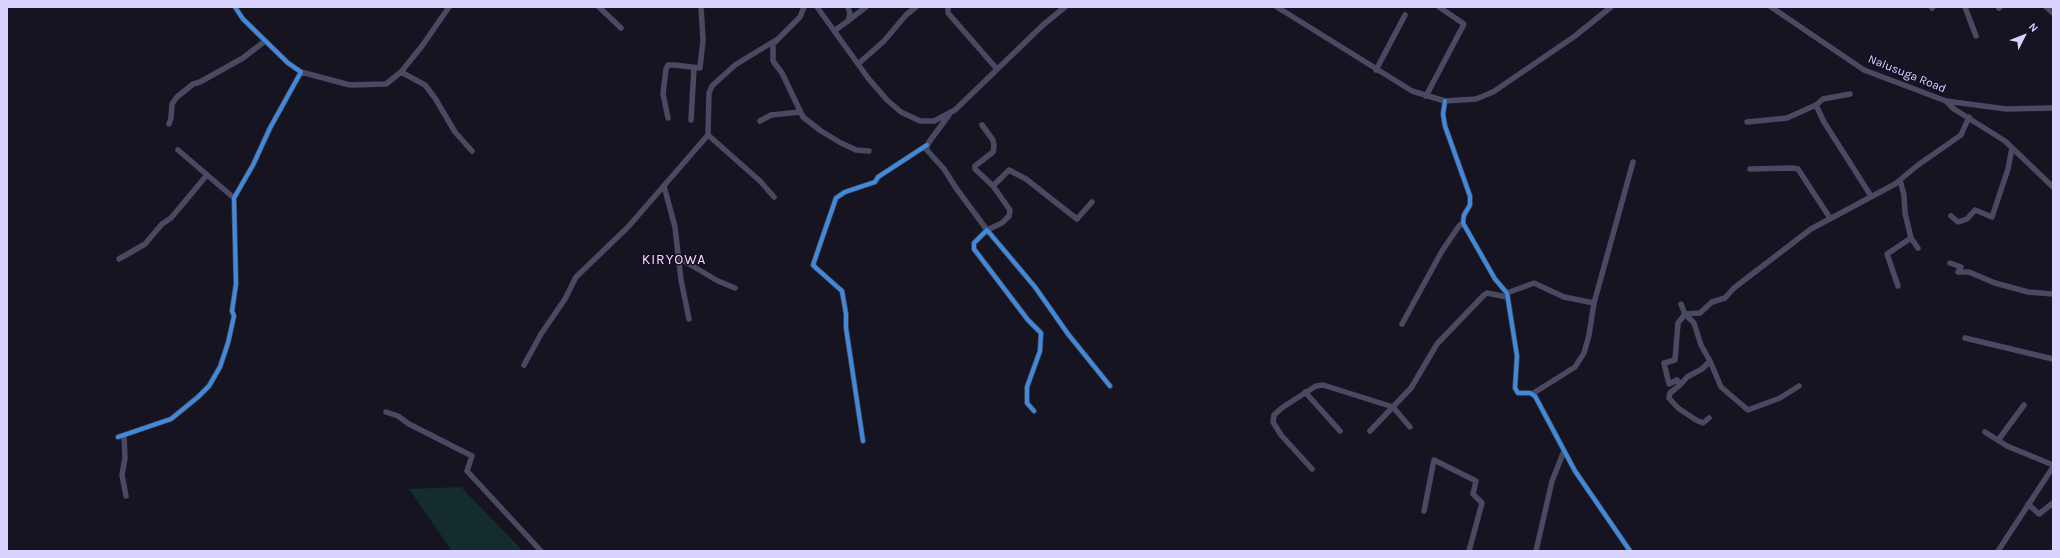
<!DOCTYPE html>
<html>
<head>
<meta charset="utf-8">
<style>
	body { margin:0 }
	#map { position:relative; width:2060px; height:558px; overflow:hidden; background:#161421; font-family:Karla,sans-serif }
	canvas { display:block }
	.frame { position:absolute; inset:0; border:8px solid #d9d4ff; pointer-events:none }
	.north { position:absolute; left:2004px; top:16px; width:40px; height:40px; -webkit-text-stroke:3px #130f26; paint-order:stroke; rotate:48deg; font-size:11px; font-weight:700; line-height:16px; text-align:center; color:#d9d4ff }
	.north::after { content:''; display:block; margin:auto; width:14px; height:18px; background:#d9d4ff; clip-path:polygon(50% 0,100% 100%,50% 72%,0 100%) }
</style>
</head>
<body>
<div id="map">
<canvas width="2060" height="558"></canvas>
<div class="frame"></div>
<div class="north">N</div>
</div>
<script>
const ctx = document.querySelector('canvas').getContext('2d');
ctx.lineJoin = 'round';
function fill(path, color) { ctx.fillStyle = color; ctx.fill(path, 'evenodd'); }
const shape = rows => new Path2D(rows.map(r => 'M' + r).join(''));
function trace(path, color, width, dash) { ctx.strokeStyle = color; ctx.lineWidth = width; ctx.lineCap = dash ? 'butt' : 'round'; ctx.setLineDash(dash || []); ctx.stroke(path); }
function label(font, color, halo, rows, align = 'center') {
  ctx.font = font + ' Karla,sans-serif'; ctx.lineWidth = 3; ctx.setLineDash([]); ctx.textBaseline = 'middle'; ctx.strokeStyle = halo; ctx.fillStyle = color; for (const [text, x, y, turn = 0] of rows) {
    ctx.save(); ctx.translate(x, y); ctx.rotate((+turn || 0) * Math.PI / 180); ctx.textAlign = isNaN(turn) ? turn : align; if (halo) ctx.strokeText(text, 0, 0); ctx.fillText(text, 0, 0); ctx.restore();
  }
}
const green = shape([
	[461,487,523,551,452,551,409,489]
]);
const minor = shape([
	[599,7,621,28],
	[804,7,800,17,773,44,773,61,782,73,803,117,821,131,841,143,856,150,869,151],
	[817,7,868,78,887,100,901,112,920,121,934,121,955,110,1043,25,1065,7],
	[948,7,948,13,997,69],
	[1277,7,1412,91,1445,101,1476,99,1493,92,1575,36,1611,7],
	[1771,7,1864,70,1946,101,2006,109,2053,108],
	[1965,7,1976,36],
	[2046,7,2053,13],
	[1932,8,1933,7],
	[1999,8,2000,7],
	[849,20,866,7],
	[834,31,848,21,850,14,848,7],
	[858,64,884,41,906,15,916,7],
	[1376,70,1405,15],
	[301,72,350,85,386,84,401,72,422,46,449,7],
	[401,72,425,85,435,98,455,132,472,151],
	[1850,94,1823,99,1816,105,1824,122,1871,196],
	[1426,96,1464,24,1439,7],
	[1445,101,1443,114,1445,126,1470,196,1470,205,1464,215,1463,223,1495,279,1507,293,1517,356,1515,388,1518,393,1530,393,1535,396,1575,471,1630,551],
	[1946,101,1954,109,2005,141,2053,187],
	[949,115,929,142,926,149,944,169,956,188,987,230,1002,223,1009,216,1010,210,993,186,1009,170,1026,179,1077,219,1092,202],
	[668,118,663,94,666,69,668,65,675,65,700,68,703,40,701,7],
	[691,120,694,68],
	[760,121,771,115,800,112],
	[1747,122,1787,118,1816,105],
	[169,124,171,118,172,104,177,97,193,84,200,82,243,58,265,41],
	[982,125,993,140,994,146,993,152,975,166,975,169,993,186],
	[178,150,234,198],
	[1750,169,1793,168,1798,169,1830,218],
	[1900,180,1904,195,1905,213,1911,238,1918,248],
	[664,186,675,227,681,280,689,319],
	[774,197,760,181,708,135,709,93,712,86,735,65,776,40],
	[1951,216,1958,222,1967,219,1975,210,1992,217,2008,169,2012,148],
	[679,258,718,281,735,288],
	[119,259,145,244,162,224,171,218,207,175],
	[1950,263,1961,267,1958,272,1969,272,1995,283,2028,292,2053,294],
	[1898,286,1887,254,1911,238],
	[1507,293,1534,283,1564,297,1594,303],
	[1681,304,1685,314,1700,313,1712,302,1725,298,1734,288,1811,229,1895,184,1918,165,1961,135,1969,117],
	[1402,324,1442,251,1459,226,1463,223],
	[1965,338,2053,359],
	[1710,361,1721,387,1748,410,1780,398,1799,386],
	[524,365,541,334,565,299,576,277,628,227,708,135],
	[1680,385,1687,377,1702,369,1710,361,1701,345,1694,323,1685,314,1678,323,1675,360,1664,363,1669,384,1677,380,1680,385,1670,393,1669,398,1678,408,1696,420,1703,423,1709,418],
	[1305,392,1340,431],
	[1532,394,1575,367,1584,353,1589,335,1594,303,1633,162],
	[1034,411,1027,403,1027,387,1040,351,1041,333,1028,320,974,249,974,243,987,230,1035,287,1068,334,1110,386],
	[386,412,398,416,409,424,472,456,467,471,541,551],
	[1370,431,1411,388,1437,344,1484,295,1487,293,1507,297],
	[1985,432,2007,446,2053,465],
	[124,435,125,458,122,475,126,496],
	[118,437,171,419,198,397,209,386,220,367,228,343,234,316,232,311,236,284,234,198,253,165,270,128,301,72,288,63,243,19,235,7],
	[1999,439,2024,405],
	[863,441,846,328,846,314,842,291,816,268,813,265,814,262,836,198,845,192,875,182,878,177,927,145],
	[1312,469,1281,435,1273,422,1274,415,1283,407,1316,386,1323,385,1393,407,1410,427],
	[2028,504,2039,514,2053,503],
	[1424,511,1434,460,1476,481,1473,494,1482,503,1469,551],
	[1536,551,1552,481,1564,451],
	[1998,551,2053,467]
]);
const cycleway = shape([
	[1445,101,1443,114,1445,126,1470,196,1470,205,1464,215,1463,223,1495,279,1507,293,1517,356,1515,388,1518,393,1530,393,1535,396,1575,471,1630,551],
	[1034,411,1027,403,1027,387,1040,351,1041,333,1028,320,974,249,974,243,987,230,1035,287,1068,334,1110,386],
	[118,437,171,419,198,397,209,386,220,367,228,343,234,316,232,311,236,284,234,198,253,165,270,128,301,72,288,63,243,19,235,7],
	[863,441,846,328,846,314,842,291,816,268,813,265,814,262,836,198,845,192,875,182,878,177,927,145]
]);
const streetNames = [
	["Nalusuga Road",1907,74,22]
];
const quarterNames = [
	["KIRYOWA",674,260]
];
fill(green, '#132c2d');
trace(minor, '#4a4962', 5.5);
trace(cycleway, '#408adc', 4);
label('12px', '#d9d4ff', '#130f26', streetNames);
ctx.letterSpacing = '1px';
label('14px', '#ffd6f0', '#130f26', quarterNames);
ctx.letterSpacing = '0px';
</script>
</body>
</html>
